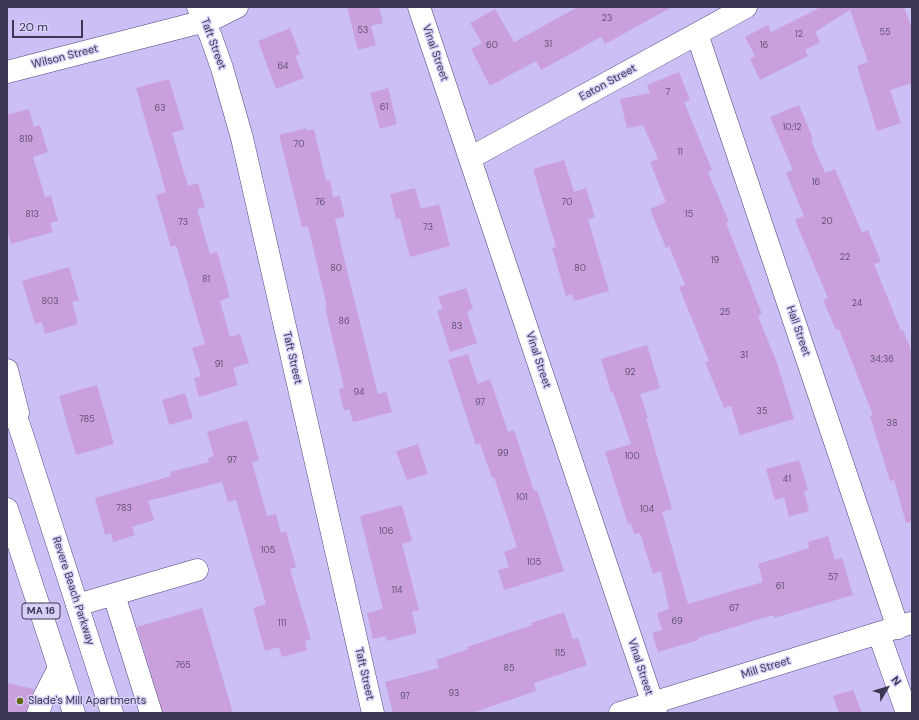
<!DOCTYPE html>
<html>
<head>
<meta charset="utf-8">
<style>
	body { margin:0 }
	#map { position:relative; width:919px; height:720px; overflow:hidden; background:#cbbff5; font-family:"DM Sans",sans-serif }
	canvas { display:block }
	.frame { position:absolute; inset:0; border:8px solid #3e3753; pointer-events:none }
	.north { position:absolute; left:867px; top:668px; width:40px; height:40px; -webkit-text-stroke:3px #d7cef8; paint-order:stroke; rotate:52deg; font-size:11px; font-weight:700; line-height:16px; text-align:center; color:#3e3753 }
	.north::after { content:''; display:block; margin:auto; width:14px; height:18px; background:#3e3753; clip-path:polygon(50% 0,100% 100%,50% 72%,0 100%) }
	.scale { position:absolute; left:12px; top:20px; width:71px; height:18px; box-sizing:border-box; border:2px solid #3e3753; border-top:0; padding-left:5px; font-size:12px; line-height:14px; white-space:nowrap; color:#3e3753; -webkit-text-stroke:3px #d7cef8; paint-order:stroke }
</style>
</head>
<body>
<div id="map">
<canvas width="919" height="720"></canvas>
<div class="frame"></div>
<div class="north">N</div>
<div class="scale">20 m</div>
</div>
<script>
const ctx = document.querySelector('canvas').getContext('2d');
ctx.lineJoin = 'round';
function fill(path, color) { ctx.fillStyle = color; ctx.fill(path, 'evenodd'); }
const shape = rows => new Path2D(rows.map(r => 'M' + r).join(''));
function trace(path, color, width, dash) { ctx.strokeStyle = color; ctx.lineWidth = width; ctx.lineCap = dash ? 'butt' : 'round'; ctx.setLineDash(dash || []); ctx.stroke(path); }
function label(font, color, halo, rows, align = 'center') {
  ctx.font = font + ' "DM Sans",sans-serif'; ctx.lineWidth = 3; ctx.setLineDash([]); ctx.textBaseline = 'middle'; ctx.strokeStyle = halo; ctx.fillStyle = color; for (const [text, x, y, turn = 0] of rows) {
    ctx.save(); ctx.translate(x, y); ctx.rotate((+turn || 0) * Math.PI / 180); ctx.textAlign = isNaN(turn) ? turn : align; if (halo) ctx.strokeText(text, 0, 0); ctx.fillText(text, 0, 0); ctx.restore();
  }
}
const building = shape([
	[347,7,379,7,383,23,371,26,376,45,358,50],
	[578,7,672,7,605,44,601,37,541,70,536,61,490,86,471,49,482,43,470,23,495,9,514,42],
	[821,7,904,7,912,29,912,83,890,90,901,123,877,131,857,66,868,62,850,10,815,32,820,42,805,50,808,56,760,80,750,59,755,56,745,37,768,25,771,32],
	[290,28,300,54,295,56,304,78,276,89,258,41],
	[679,72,690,100,684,102,712,170,708,172,729,222,726,223,762,314,758,316,777,363,794,419,740,435,731,406,724,408,705,362,709,361,679,287,685,285,669,246,666,248,650,209,666,202,650,162,658,159,643,125,627,128,620,99,650,93,647,85],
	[169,79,184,129,172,133,188,186,198,183,205,207,197,209,210,254,217,252,230,297,220,301,230,337,240,334,249,363,233,368,238,385,199,397,194,378,201,376,192,348,205,344,176,245,171,247,156,195,166,192,136,88],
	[388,88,397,124,380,129,370,93],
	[799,105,813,139,811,140,825,173,835,169,862,233,868,230,881,262,874,264,901,331,903,330,912,352,912,522,906,523,894,480,890,481,870,416,873,415,839,329,836,330,823,300,828,298,795,220,804,216,786,173,793,170,770,117],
	[29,109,34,127,40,125,48,152,33,157,45,197,51,196,58,221,50,223,53,232,11,244,7,230,7,115],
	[307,128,307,131,314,129,326,181,330,180,333,197,340,196,345,217,335,219,349,279,378,394,386,392,392,412,353,422,349,409,344,411,339,389,344,388,325,307,327,307,308,226,302,227,279,135],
	[564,160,574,192,586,188,595,217,588,219,609,291,574,301,572,294,566,296,552,248,556,247,533,169],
	[415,188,421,209,439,204,450,246,410,257,400,218,396,219,390,194],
	[69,267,79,300,72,302,78,324,45,334,42,322,35,324,22,281],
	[466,288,473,309,467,312,477,343,450,352,437,311,443,309,438,297],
	[647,345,660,388,640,394,648,418,646,418,672,509,662,512,688,604,763,582,758,564,809,548,808,542,828,536,835,560,842,558,853,595,774,618,773,615,698,638,699,640,658,652,652,633,662,630,657,613,669,609,661,571,653,574,640,533,634,534,631,523,628,524,605,452,631,444,613,392,611,392,601,359],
	[468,354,478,384,490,379,508,432,514,430,534,491,537,490,564,571,504,590,498,570,509,567,504,552,517,547,494,477,492,478,480,443,476,445,448,360],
	[97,385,114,444,76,455,59,396],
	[185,393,193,418,169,425,162,400],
	[247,420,259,460,252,462,267,516,276,514,281,533,286,531,296,567,290,569,311,639,305,641,307,650,282,657,279,647,265,651,253,608,266,604,236,500,228,502,222,482,148,501,154,520,132,527,135,535,113,542,111,533,105,535,95,498,171,476,170,472,209,462,208,458,214,456,207,432],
	[418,444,428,474,407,480,396,451],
	[799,460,808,490,804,491,809,511,789,517,784,497,775,500,766,469],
	[402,505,412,541,402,544,419,610,412,612,417,633,387,641,386,636,373,639,367,613,383,609,360,516],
	[202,608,233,713,163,713,137,627],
	[564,612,573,639,578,638,587,665,534,683,536,691,472,713,393,713,385,682,439,668,436,660,468,649,467,647,532,625,531,623],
	[7,683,34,689,26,713,7,713],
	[853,690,862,713,839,713,833,696]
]);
const minor = shape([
	[198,7,211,37,222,68,242,138,373,713],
	[419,7,656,713],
	[697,34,898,628],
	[7,72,205,21,217,17,237,7],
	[470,158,746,7],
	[7,370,18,413],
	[114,595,151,713],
	[77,605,197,570],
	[879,634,907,713],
	[38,713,43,699,59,668],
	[620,713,911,623]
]);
const highway = shape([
	[7,394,20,428,112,713],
	[7,509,74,713]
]);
const markers = [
	[20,701,4,"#60680a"]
];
const numberNames = [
	["23",607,19],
	["53",363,31],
	["55",885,33],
	["12",799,35],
	["31",548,45],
	["60",492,46],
	["16",764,46],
	["64",283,67],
	["7",668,93],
	["61",384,108],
	["63",160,109],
	["10;12",792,128],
	["819",26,140],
	["70",299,145],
	["11",680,153],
	["16",816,183],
	["76",320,203],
	["70",567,203],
	["813",32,215],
	["15",689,215],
	["20",827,222],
	["73",183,223],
	["73",428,228],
	["22",845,258],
	["19",715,261],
	["80",336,269],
	["80",580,269],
	["81",206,280],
	["803",50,302],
	["24",857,304],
	["25",725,313],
	["86",344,322],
	["83",457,327],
	["31",744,356],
	["34;36",882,360],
	["91",219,365],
	["92",630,373],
	["94",359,393],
	["97",480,403],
	["35",762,412],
	["785",87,420],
	["38",892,424],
	["99",503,454],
	["100",632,457],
	["97",232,461],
	["41",787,480],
	["101",522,498],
	["783",124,509],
	["104",647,510],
	["106",386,532],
	["105",268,551],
	["105",534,563],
	["57",833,578],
	["61",780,587],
	["114",397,591],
	["67",734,609],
	["69",677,622],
	["111",282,624],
	["115",560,654],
	["765",183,666],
	["85",509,669],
	["93",454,694],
	["97",405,697]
];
const shields = [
	[41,611,38]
];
const shieldNames = [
	["MA 16",41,611]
];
const streetNames = [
	["Taft Street",213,44,70],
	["Vinal Street",435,53,71],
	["Wilson Street",65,57,-14],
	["Eaton Street",608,83,-29],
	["Hall Street",798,331,71],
	["Taft Street",292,358,77],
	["Vinal Street",538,360,72],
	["Revere Beach Parkway",73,591,72],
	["Vinal Street",640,667,72],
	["Mill Street",766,668,-17],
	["Taft Street",364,674,77]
];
const poiNames = [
	["Slade's Mill Apartments",28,701]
];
fill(building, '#caa0dc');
trace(minor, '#53427c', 23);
trace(highway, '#53427c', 23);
trace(minor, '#fff', 22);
trace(highway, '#fff', 22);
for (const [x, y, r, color] of markers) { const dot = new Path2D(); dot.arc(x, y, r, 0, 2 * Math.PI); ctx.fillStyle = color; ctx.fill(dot); trace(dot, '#d7cef8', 1.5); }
label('9px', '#615175', null, numberNames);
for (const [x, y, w] of shields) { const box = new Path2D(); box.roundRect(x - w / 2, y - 8, w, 16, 3); ctx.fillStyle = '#d7cef8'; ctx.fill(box); trace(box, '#3e3753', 1); }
label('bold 10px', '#3e3753', null, shieldNames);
label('11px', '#3e3753', '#d7cef8', streetNames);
label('11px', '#3e3753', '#d7cef8', poiNames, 'left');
</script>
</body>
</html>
